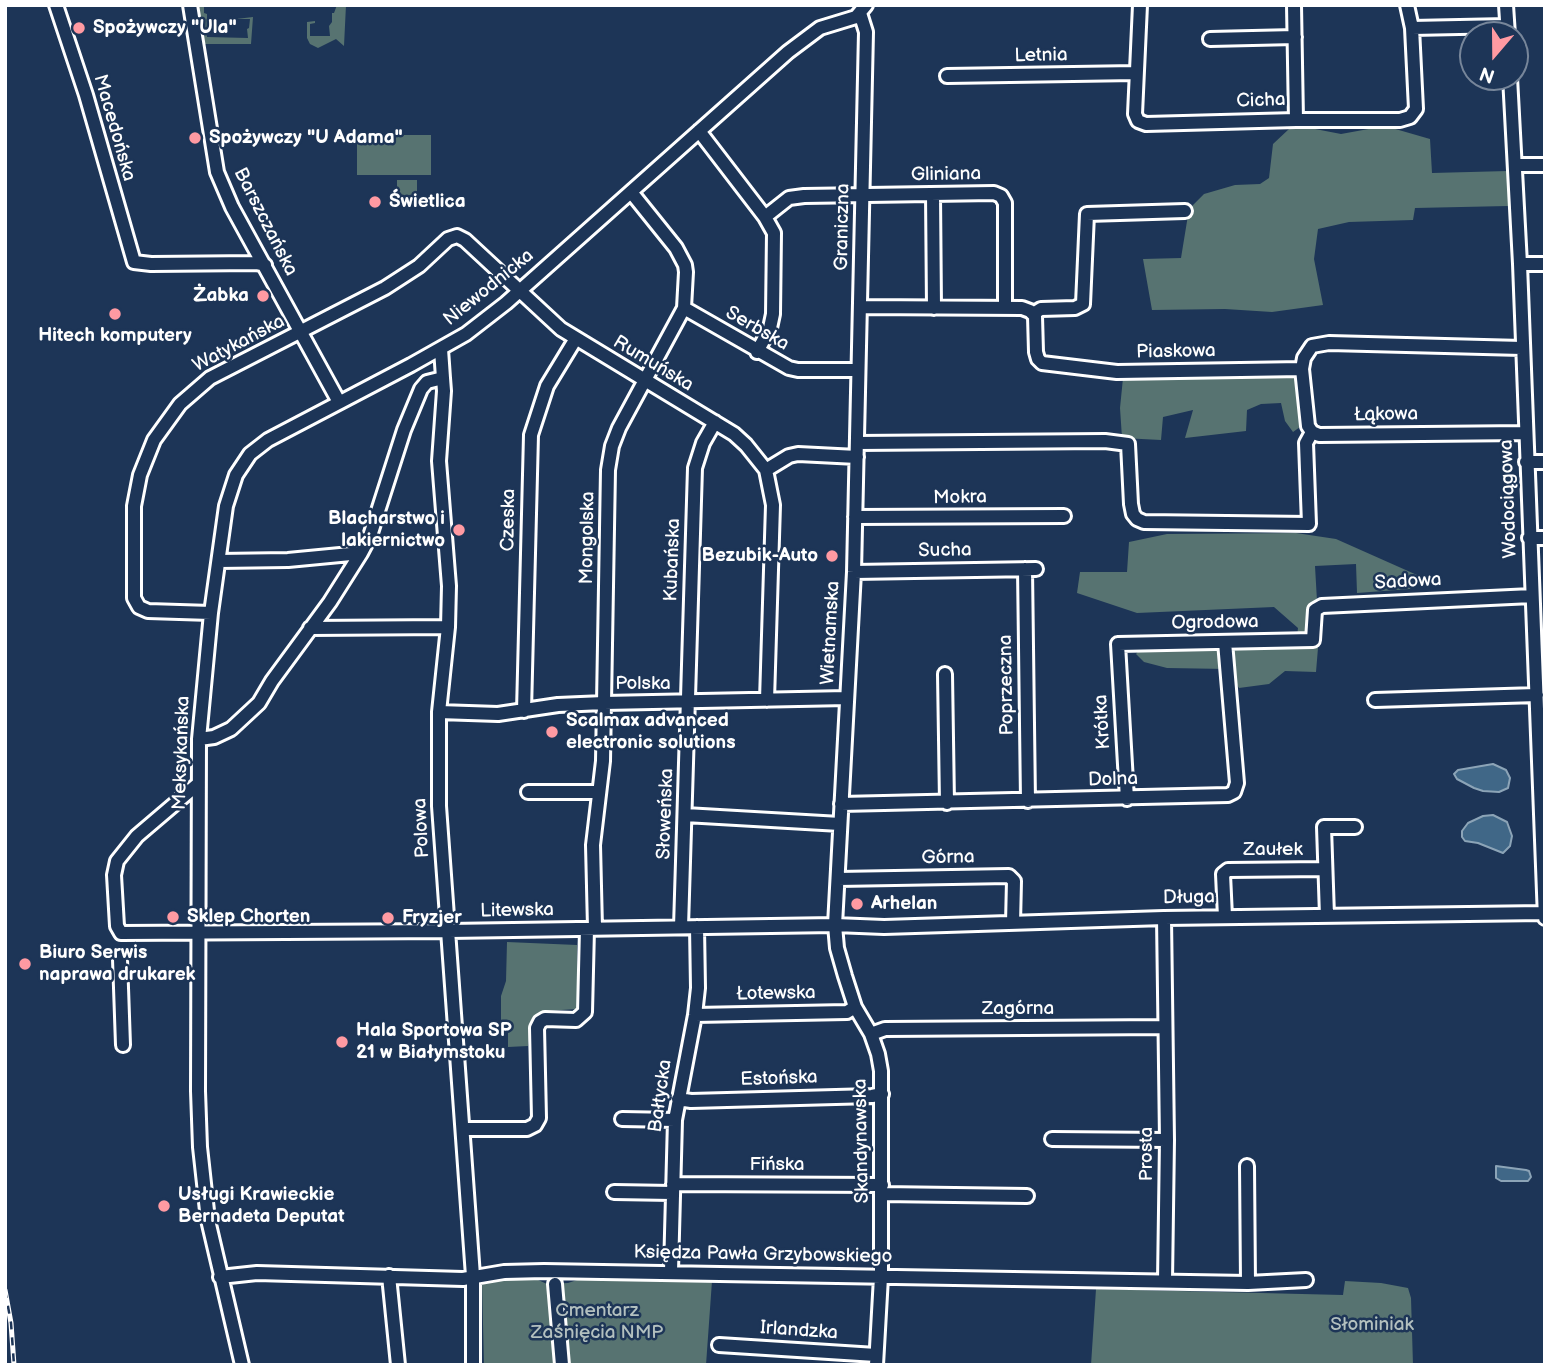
<!DOCTYPE html>
<html>
<head>
<meta charset="utf-8">
<style>
	body { margin:0 }
	#map { position:relative; width:1550px; height:1370px; overflow:hidden; background:#1d3557; font-family:"Balsamiq Sans",sans-serif }
	canvas { display:block }
	.frame { position:absolute; inset:0; border:7px solid #fff; pointer-events:none }
	.north { position:absolute; left:1459px; top:21px; width:70px; height:70px; box-sizing:border-box; background:#1d3557; border:2px solid #77869a; border-radius:50%; rotate:200deg; font-size:19px; font-weight:700; line-height:28px; text-align:center; color:#fff }
	.north::after { content:''; display:block; margin:auto; width:24px; height:32px; background:#ff9aa2; clip-path:polygon(50% 0,100% 100%,50% 72%,0 100%) }
</style>
</head>
<body>
<div id="map">
<canvas width="1550" height="1370"></canvas>
<div class="frame"></div>
<div class="north">N</div>
</div>
<script>
const ctx = document.querySelector('canvas').getContext('2d');
ctx.lineJoin = 'round';
function fill(path, color) { ctx.fillStyle = color; ctx.fill(path, 'evenodd'); }
const shape = rows => new Path2D(rows.map(r => 'M' + r).join(''));
function trace(path, color, width, dash) { ctx.strokeStyle = color; ctx.lineWidth = width; ctx.lineCap = dash ? 'butt' : 'round'; ctx.setLineDash(dash || []); ctx.stroke(path); }
function label(font, color, halo, rows, align = 'center') {
  ctx.font = font + ' "Balsamiq Sans",sans-serif'; ctx.lineWidth = 5; ctx.setLineDash([]); ctx.textBaseline = 'middle'; ctx.strokeStyle = halo; ctx.fillStyle = color; for (const [text, x, y, turn = 0] of rows) {
    ctx.save(); ctx.translate(x, y); ctx.rotate((+turn || 0) * Math.PI / 180); ctx.textAlign = isNaN(turn) ? turn : align; if (halo) ctx.strokeText(text, 0, 0); ctx.fillText(text, 0, 0); ctx.restore();
  }
}
const green = shape([
	[197,5,204,5,204,13,207,14,207,37,248,38,247,29,249,28,250,19,236,19,253,17,251,44,205,44,202,40],
	[337,5,346,5,344,46,336,39,318,48,310,44,307,38,307,22,315,21,315,23,310,24,310,36,330,36,329,26,332,22,332,13,334,13],
	[1385,126,1430,139,1432,173,1508,171,1508,206,1415,208,1413,220,1349,222,1318,229,1314,259,1323,305,1272,312,1225,309,1152,310,1143,259,1181,258,1189,209,1204,194,1235,185,1260,184,1269,178,1273,144,1289,129,1310,128,1341,134],
	[357,135,431,135,431,175,357,175],
	[397,180,417,180,417,203,397,203],
	[1290,374,1299,384,1301,399,1300,427,1293,432,1285,421,1281,403,1261,404,1247,410,1246,431,1185,438,1193,410,1163,417,1161,440,1122,438,1120,408,1123,378],
	[1296,533,1336,539,1417,575,1410,589,1357,593,1356,564,1315,566,1319,636,1316,672,1285,671,1269,684,1239,688,1227,669,1167,668,1144,662,1136,654,1142,647,1229,649,1296,645,1298,628,1274,607,1137,613,1077,593,1080,572,1127,572,1129,542,1167,534],
	[507,942,577,945,577,1009,546,1011,532,1018,528,1046,508,1047,508,1024,501,1021,501,996,506,981],
	[487,1279,536,1279,547,1284,568,1283,580,1279,712,1281,706,1365,484,1365,482,1284],
	[1345,1281,1381,1283,1408,1288,1411,1298,1413,1365,1091,1365,1096,1289,1343,1295]
]);
const water = shape([
	[1493,764,1506,770,1510,778,1508,788,1499,792,1483,791,1474,788,1457,779,1454,774,1458,770,1493,764],
	[1493,815,1507,822,1512,836,1510,846,1503,853,1478,843,1465,841,1462,837,1462,831,1468,823,1483,816,1493,815],
	[1496,1166,1526,1170,1529,1171,1531,1177,1528,1181,1501,1181,1496,1178,1496,1166]
]);
const minor = shape([
	[56,5,86,95,134,262,151,264,256,263,265,265],
	[190,5,217,172,232,207,339,402],
	[1140,5,1135,114,1138,121,1146,124,1296,120,1400,120,1410,117,1416,109,1412,28,1407,5],
	[1294,5,1296,120],
	[1506,5,1508,35],
	[860,13,866,32,854,572,835,925,837,948,845,976,855,1007,871,1034,878,1054,881,1071,881,1277,876,1365],
	[1412,28,1507,26],
	[1210,39,1295,37],
	[947,76,1136,73],
	[1510,77,1520,264,1545,918],
	[699,131,765,217,774,233,773,314,770,328,757,352],
	[1515,165,1545,165],
	[933,194,934,308],
	[765,217,789,198,804,196,994,193,1001,196,1005,203,1005,307],
	[1520,264,1545,264],
	[860,307,1022,308,1030,311,1035,316,1036,352,1038,359,1042,363,1117,372,1302,369,1304,358,1312,346,1329,343,1522,348],
	[684,308,789,368,798,370,858,370],
	[1033,314,1041,309,1075,308,1083,304,1087,214,1185,211],
	[1302,369,1308,426,1312,432,1319,435,1526,433],
	[443,378,444,391,439,461,449,586,448,627,439,712,439,806,473,1276,473,1365],
	[857,443,1105,441,1128,444,1131,504,1133,514,1137,519,1144,522,1309,524,1306,443,1312,432],
	[1526,462,1545,462],
	[766,470,789,456,798,454,857,457],
	[855,517,1064,516],
	[1529,538,1545,538],
	[219,561,288,560,361,553],
	[1025,569,1028,801],
	[854,572,1036,569],
	[211,613,148,611,139,607,134,598,134,506,140,475,154,440,180,404,210,378,385,288,419,266,448,239,457,236,465,240,561,329,734,434,746,445,766,470,773,505,767,700],
	[310,628,448,627],
	[945,674,947,803],
	[1375,700,1537,695],
	[524,711,531,435,547,386,575,340],
	[439,712,498,714,558,705,604,703,847,698],
	[199,739,214,737,231,729,259,703,272,681,330,602,361,553,370,536,404,430,421,389,427,382,443,378,441,349],
	[198,784,137,836,117,861,114,875,117,926,121,933,449,931,835,925,884,927,1164,918,1544,913],
	[528,792,598,792],
	[1127,799,1118,644,1313,640,1315,610,1322,606,1532,596],
	[841,804,1228,795,1234,792,1237,783,1225,642],
	[685,815,840,824],
	[838,879,1009,876,1014,881,1013,923],
	[1327,916,1324,827,1355,827],
	[1225,917,1223,874,1228,870,1325,869],
	[1164,918,1167,1140,1165,1281],
	[681,927,695,468,703,443,715,422],
	[595,928,593,845,603,761,608,470,612,446,619,428,684,308,686,272,685,265,676,248,631,192],
	[120,959,123,1045],
	[695,1015,847,1012,855,1007],
	[871,1034,885,1029,1165,1027],
	[678,1099,691,1101,872,1096,882,1094],
	[622,1119,675,1120],
	[463,1129,527,1129,535,1125,539,1118,537,1028,540,1022,545,1019,576,1020,585,1012,587,929],
	[1052,1139,1167,1140],
	[1247,1166,1248,1283],
	[673,1184,882,1185],
	[614,1192,672,1193],
	[882,1194,1027,1196],
	[671,1271,675,1120,695,1015,698,988,697,927],
	[389,1276,398,1365],
	[220,1277,257,1273,463,1279,504,1272,544,1271,1248,1283,1306,1280],
	[555,1284,562,1365],
	[719,1345,876,1355],
	[242,1365,208,1220,200,1147,198,1091,199,739,211,613,226,506,236,475,250,454,268,440,411,365,466,334,506,303,788,52,820,28,856,17,866,5]
]);
const rail = shape([
	[5,1290,11,1323,14,1365]
]);
const markers = [
	[79,28,7,"#ff9aa2"],
	[195,138,7,"#ff9aa2"],
	[375,202,7,"#ff9aa2"],
	[263,296,7,"#ff9aa2"],
	[115,314,7,"#ff9aa2"],
	[459,530,7,"#ff9aa2"],
	[832,556,7,"#ff9aa2"],
	[552,732,7,"#ff9aa2"],
	[857,904,7,"#ff9aa2"],
	[173,917,7,"#ff9aa2"],
	[388,918,7,"#ff9aa2"],
	[25,964,7,"#ff9aa2"],
	[342,1042,7,"#ff9aa2"],
	[164,1206,7,"#ff9aa2"]
];
const poiNames = [
	["Spożywczy \"Ula\"",93,28],
	["Spożywczy \"U Adama\"",209,138],
	["Świetlica",389,202],
	["Żabka",249,296,"right"],
	["Hitech komputery",115,336,"center"],
	["Blacharstwo i",445,519,"right"],
	["lakiernictwo",445,541,"right"],
	["Bezubik-Auto",818,556,"right"],
	["Scalmax advanced",566,721],
	["electronic solutions",566,743],
	["Arhelan",871,904],
	["Sklep Chorten",187,917],
	["Fryzjer",402,918],
	["Biuro Serwis",39,953],
	["naprawa drukarek",39,975],
	["Hala Sportowa SP",356,1031],
	["21 w Białymstoku",356,1053],
	["Usługi Krawieckie",178,1195],
	["Bernadeta Deputat",178,1217]
];
const streetNames = [
	["Letnia",1041,56,-1],
	["Cicha",1261,101,-2],
	["Macedońska",114,128,74],
	["Gliniana",946,175,-1],
	["Barszczańska",265,222,63],
	["Graniczna",843,227,-89],
	["Niewodnicka",489,288,-39],
	["Serbska",757,329,30],
	["Watykańska",239,344,-28],
	["Piaskowa",1176,352,-1],
	["Rumuńska",653,364,31],
	["Łąkowa",1386,415,-1],
	["Mokra",960,498,-1],
	["Wodociągowa",1509,499,-92],
	["Czeska",509,520,-89],
	["Mongolska",588,538,-89],
	["Sucha",945,551,-1],
	["Kubańska",673,560,-88],
	["Sadowa",1408,582,-3],
	["Ogrodowa",1215,623,-1],
	["Wietnamska",831,633,-87],
	["Polska",643,684],
	["Poprzeczna",1007,685,-91],
	["Krótka",1103,722,-93],
	["Meksykańska",182,753,-88],
	["Dolna",1113,780,-2],
	["Słoweńska",666,814,-88],
	["Polowa",422,828,-93],
	["Zaułek",1273,850],
	["Górna",948,858,-1],
	["Długa",1189,898,-1],
	["Litewska",517,911,-1],
	["Łotewska",776,994,-1],
	["Zagórna",1018,1009],
	["Estońska",779,1079,-2],
	["Bałtycka",661,1096,-82],
	["Skandynawska",862,1141,-91],
	["Prosta",1147,1154,-90],
	["Fińska",777,1165],
	["Księdza Pawła Grzybowskiego",763,1255,1],
	["Irlandzka",799,1331,4]
];
const parkNames = [
	["Cmentarz",597,1311],
	["Zaśnięcia NMP",597,1333],
	["Słominiak",1372,1325]
];
fill(green, '#577371');
fill(water, '#406787');
trace(water, '#8ca4b7', 2);
trace(minor, '#fff', 18);
trace(minor, '#1d3557', 12);
trace(rail, '#fff', 5);
trace(rail, '#1d3557', 2.5, [8]);
for (const [x, y, r, color] of markers) { const dot = new Path2D(); dot.arc(x, y, r, 0, 2 * Math.PI); ctx.fillStyle = color; ctx.fill(dot); trace(dot, '#1d3557', 2.5); }
label('bold 19px', '#fff', '#1d3557', poiNames, 'left');
label('19px', '#fff', '#1d3557', streetNames);
label('19px', '#b3c0bf', '#1d3557', parkNames);
</script>
</body>
</html>
